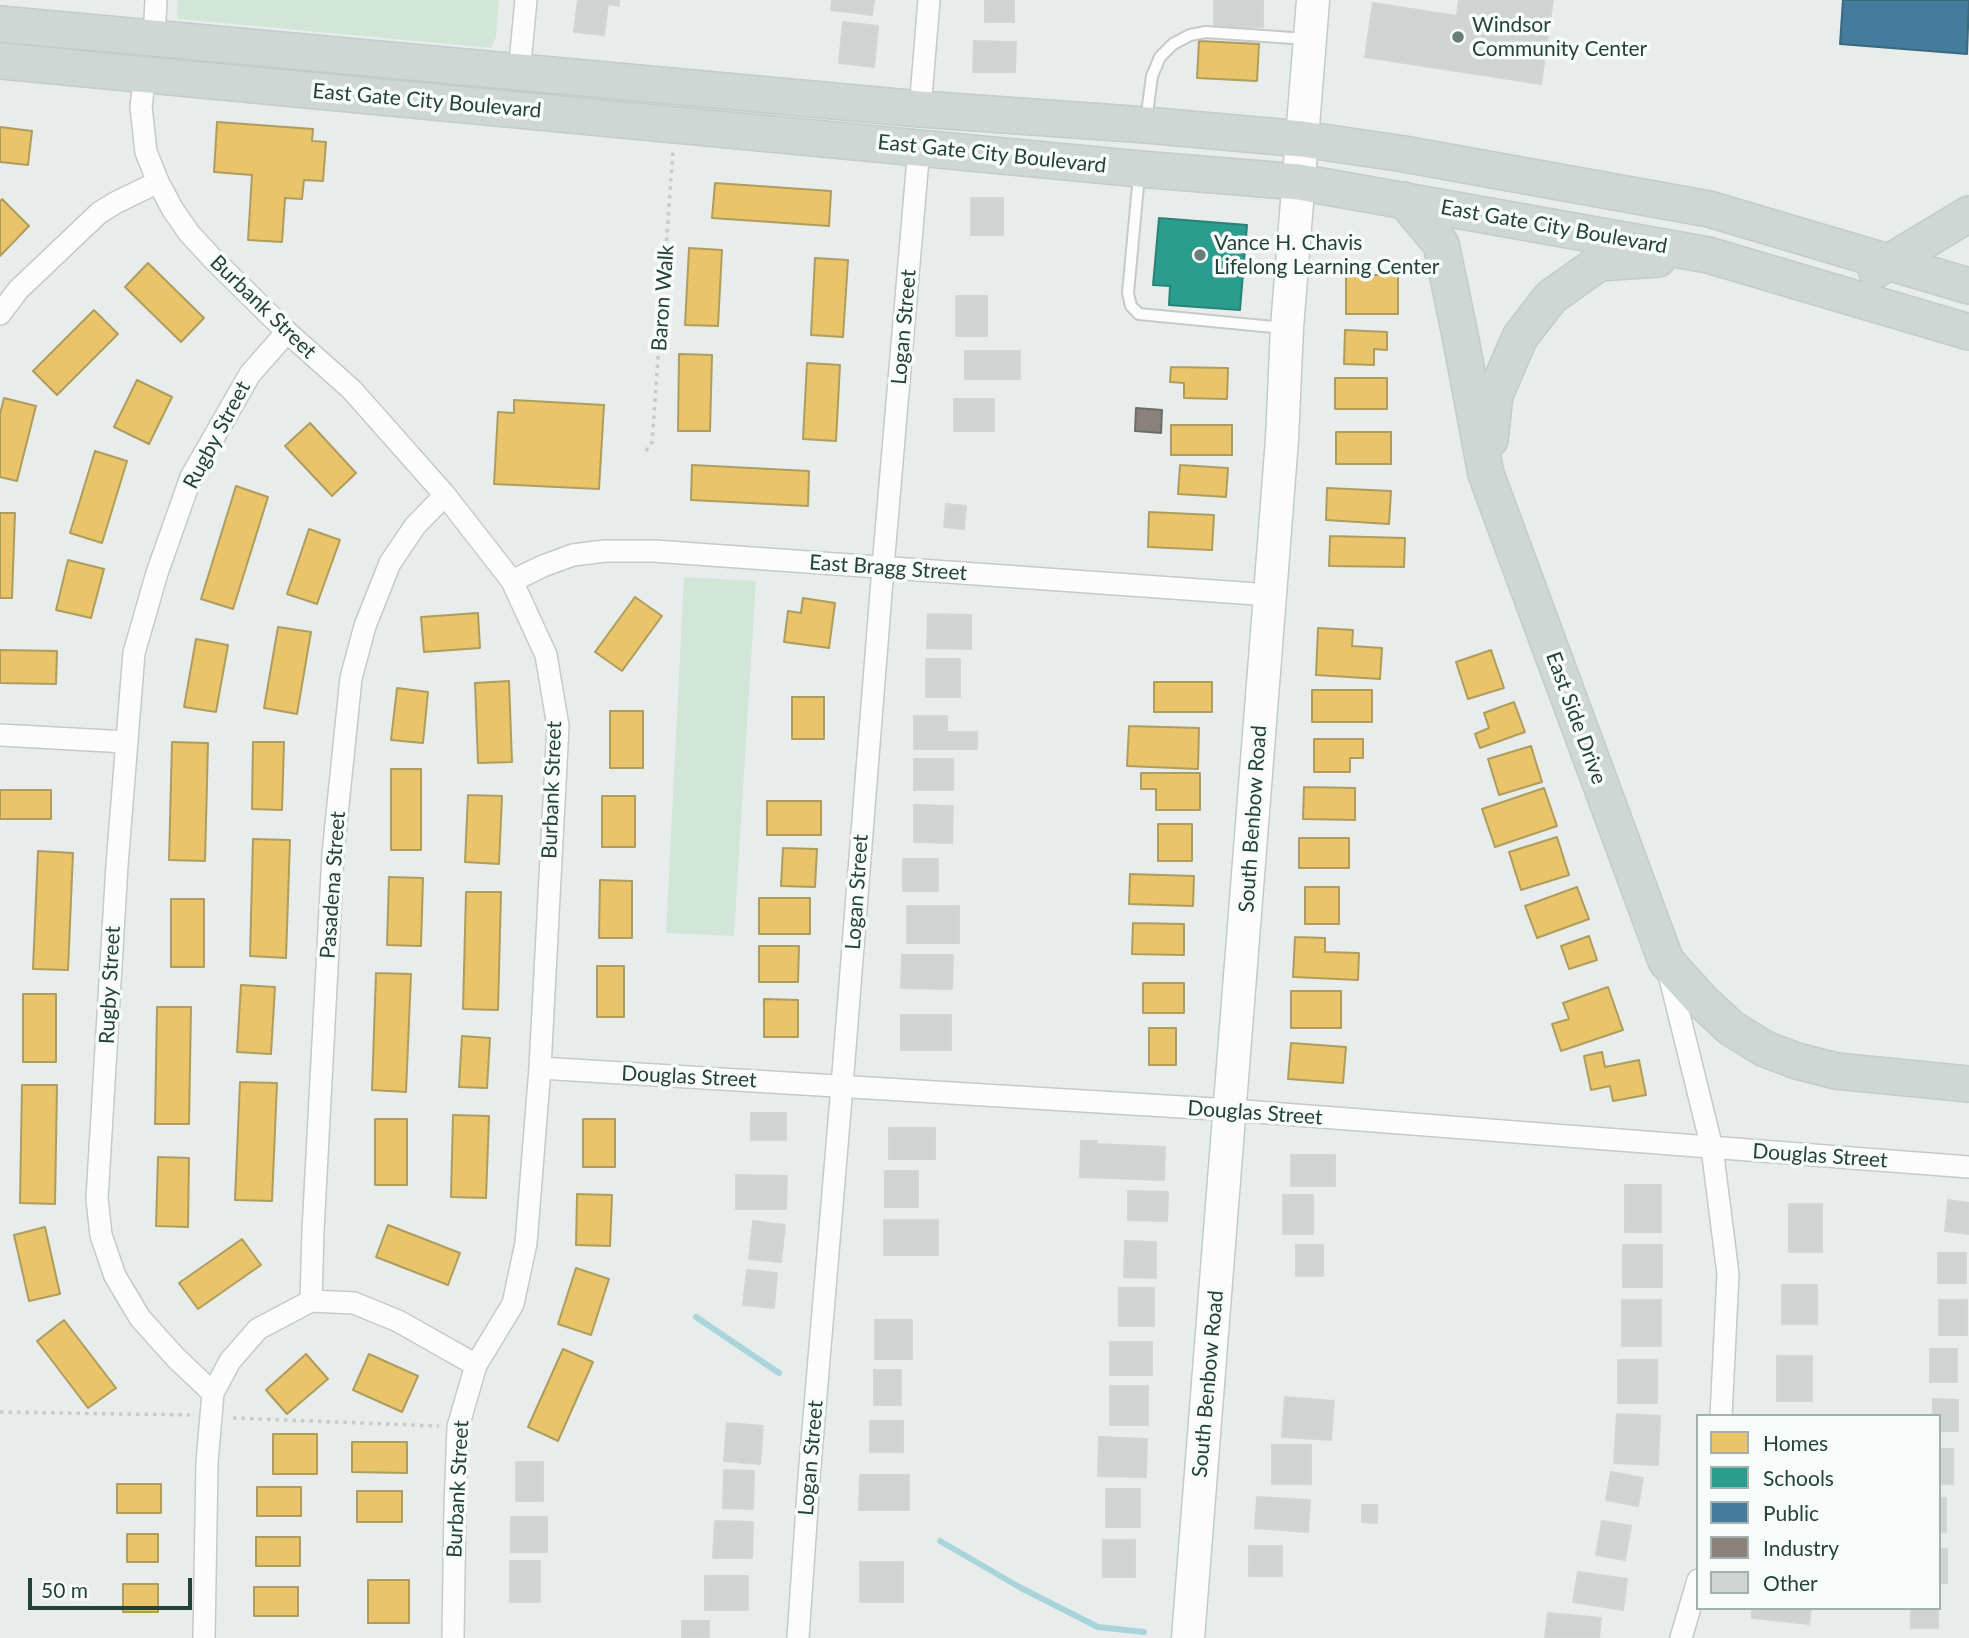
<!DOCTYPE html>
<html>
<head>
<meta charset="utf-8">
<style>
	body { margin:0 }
	#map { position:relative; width:1969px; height:1638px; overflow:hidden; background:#e8edeb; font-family:Lato,sans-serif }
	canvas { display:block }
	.legend { position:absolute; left:1696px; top:1414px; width:245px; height:196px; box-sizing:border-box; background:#f7fbf9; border:2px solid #a3b1ad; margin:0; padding:9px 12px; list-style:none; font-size:21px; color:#24423a }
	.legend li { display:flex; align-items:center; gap:14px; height:35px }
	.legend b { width:35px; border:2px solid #a3b1ad }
	.scale { position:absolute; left:28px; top:1578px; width:164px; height:32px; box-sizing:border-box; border:4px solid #24423a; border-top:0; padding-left:9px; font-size:21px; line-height:24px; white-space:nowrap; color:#24423a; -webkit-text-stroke:5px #f7fbf9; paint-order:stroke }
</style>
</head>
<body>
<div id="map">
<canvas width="1969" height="1638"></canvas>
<ul class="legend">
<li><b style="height:19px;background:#e9c46a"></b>Homes</li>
<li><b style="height:19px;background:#2a9d8f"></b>Schools</li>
<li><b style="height:19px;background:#457b9d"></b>Public</li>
<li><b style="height:19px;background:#8a817c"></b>Industry</li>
<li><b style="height:19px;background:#cfd4d2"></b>Other</li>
</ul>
<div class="scale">50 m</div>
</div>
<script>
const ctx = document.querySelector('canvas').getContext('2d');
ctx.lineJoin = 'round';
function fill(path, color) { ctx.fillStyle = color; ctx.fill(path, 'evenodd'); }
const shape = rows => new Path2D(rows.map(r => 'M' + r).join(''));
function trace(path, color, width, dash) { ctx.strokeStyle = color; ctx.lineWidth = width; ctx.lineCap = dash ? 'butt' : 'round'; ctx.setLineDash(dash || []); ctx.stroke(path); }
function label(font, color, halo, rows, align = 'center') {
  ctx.font = font + ' Lato,sans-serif'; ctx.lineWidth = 7; ctx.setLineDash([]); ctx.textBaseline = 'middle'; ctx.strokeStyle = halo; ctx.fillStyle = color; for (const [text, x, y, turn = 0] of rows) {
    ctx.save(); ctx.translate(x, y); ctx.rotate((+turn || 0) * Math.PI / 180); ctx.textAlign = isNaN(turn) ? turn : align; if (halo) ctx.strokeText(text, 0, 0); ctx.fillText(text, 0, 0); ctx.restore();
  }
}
const green = shape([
	[178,0,499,0,496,37,491,48,179,19,177,16],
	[684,577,756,581,734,936,666,933]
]);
const homes = shape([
	[1199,41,1259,44,1257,81,1197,78,1199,41],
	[217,122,313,129,312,141,326,142,323,181,304,180,302,199,285,198,282,242,248,240,252,175,214,172,217,122],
	[0,127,32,131,28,165,0,162,0,127],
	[715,183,831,191,829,226,712,218,715,183],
	[2,199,29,226,0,256,0,202,2,199],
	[689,248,722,250,718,326,685,325,689,248],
	[815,258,848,260,843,337,811,335,815,258],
	[148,263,204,318,181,342,125,287,148,263],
	[1346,275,1398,275,1398,314,1346,314,1346,275],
	[94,310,118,334,57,395,33,371,94,310],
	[1345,330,1387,332,1387,350,1374,349,1374,365,1344,364,1345,330],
	[679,354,712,355,710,431,678,431,679,354],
	[807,363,840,365,836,441,803,439,807,363],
	[1171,367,1228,368,1227,399,1184,398,1184,383,1170,382,1171,367],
	[1335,378,1387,378,1387,409,1335,409,1335,378],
	[137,380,172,397,149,444,114,427,137,380],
	[4,398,36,406,17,481,0,477,0,414,4,398],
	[514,400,604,405,599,489,494,484,498,412,514,413,514,400],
	[310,423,356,473,332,496,285,446,310,423],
	[1171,425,1232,425,1232,455,1171,455,1171,425],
	[1336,432,1391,432,1391,464,1336,464,1336,432],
	[95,451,127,461,102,543,70,533,95,451],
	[692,465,809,471,808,506,691,500,692,465],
	[1180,465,1228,468,1226,497,1178,494,1180,465],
	[236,486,268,497,233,609,201,599,236,486],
	[1327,488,1391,491,1389,524,1326,520,1327,488],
	[1149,512,1214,515,1212,550,1148,547,1149,512],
	[0,513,15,513,12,598,0,598,0,513],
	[309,529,340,540,317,604,287,594,309,529],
	[1330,536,1405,538,1404,567,1329,566,1330,536],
	[68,560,104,569,91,618,56,610,68,560],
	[635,597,662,616,622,671,595,652,635,597],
	[803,598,835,603,829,648,784,642,788,611,801,613,803,598],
	[478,613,480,648,424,652,421,617,478,613],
	[278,627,311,632,297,714,264,708,278,627],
	[1318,628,1353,630,1352,646,1382,648,1380,679,1316,675,1318,628],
	[196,639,228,645,216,712,184,707,196,639],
	[0,650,57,651,56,684,0,683,0,650],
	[1491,650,1504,688,1468,699,1456,662,1491,650],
	[509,681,512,762,478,763,475,683,509,681],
	[1154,682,1212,682,1212,712,1154,712,1154,682],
	[397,688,428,692,423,743,391,740,397,688],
	[1312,690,1372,690,1372,722,1312,722,1312,690],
	[792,697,824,697,824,739,792,739,792,697],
	[1514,702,1525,732,1480,748,1475,734,1489,728,1484,713,1514,702],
	[610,711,643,711,643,768,610,768,610,711],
	[1129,726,1199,728,1198,769,1127,766,1129,726],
	[1314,739,1363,739,1363,758,1350,758,1350,772,1314,772,1314,739],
	[172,742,208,743,205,861,169,860,172,742],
	[253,742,284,742,282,810,252,809,253,742],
	[1531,746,1542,782,1499,795,1488,759,1531,746],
	[391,769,421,769,421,850,391,850,391,769],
	[1141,773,1200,773,1200,810,1156,810,1156,789,1141,789,1141,773],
	[1304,787,1355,788,1355,820,1303,819,1304,787],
	[1544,788,1557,826,1495,847,1482,809,1544,788],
	[0,790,51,790,51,819,0,819,0,790],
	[468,795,502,796,499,864,465,862,468,795],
	[602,796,635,796,635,847,602,847,602,796],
	[767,801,821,801,821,835,767,835,767,801],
	[1158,824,1192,824,1192,861,1158,861,1158,824],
	[1557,837,1569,875,1521,890,1509,852,1557,837],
	[1299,838,1349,838,1349,868,1299,868,1299,838],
	[253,839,290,840,286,958,250,956,253,839],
	[783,848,817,849,815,887,781,886,783,848],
	[38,851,73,853,68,970,33,969,38,851],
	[1130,874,1194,876,1193,906,1129,904,1130,874],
	[389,877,423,878,421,946,387,945,389,877],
	[600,880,632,881,632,938,599,938,600,880],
	[1305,887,1339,887,1339,924,1305,924,1305,887],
	[1577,887,1589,919,1537,938,1525,906,1577,887],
	[466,892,501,892,498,1010,463,1009,466,892],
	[759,898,810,898,810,934,759,934,759,898],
	[171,899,204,899,204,967,171,967,171,899],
	[1133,923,1184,924,1184,955,1132,954,1133,923],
	[1589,936,1597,960,1569,969,1561,946,1589,936],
	[1295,937,1325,938,1325,952,1359,953,1358,980,1293,977,1295,937],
	[759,946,799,946,798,982,759,982,759,946],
	[597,966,624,966,624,1017,597,1017,597,966],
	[376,973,411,974,406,1092,372,1090,376,973],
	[1143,983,1184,983,1184,1013,1143,1013,1143,983],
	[241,985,275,987,271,1054,237,1052,241,985],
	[1608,987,1623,1030,1561,1051,1552,1024,1569,1019,1563,1003,1608,987],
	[1291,991,1341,991,1341,1028,1291,1028,1291,991],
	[23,994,56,994,56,1062,23,1062,23,994],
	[764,999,798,1000,798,1037,764,1037,764,999],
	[157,1007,191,1007,189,1124,155,1124,157,1007],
	[1149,1028,1176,1028,1176,1065,1149,1065,1149,1028],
	[462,1036,490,1038,487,1088,459,1087,462,1036],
	[1291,1043,1346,1047,1343,1083,1288,1079,1291,1043],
	[1602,1052,1605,1067,1639,1060,1646,1095,1613,1101,1610,1086,1591,1090,1584,1056,1602,1052],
	[240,1082,277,1083,272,1201,235,1200,240,1082],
	[22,1085,57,1085,55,1204,20,1203,22,1085],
	[453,1115,489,1116,486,1198,451,1197,453,1115],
	[375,1119,407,1119,407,1185,375,1185,375,1119],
	[583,1119,615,1119,615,1167,583,1167,583,1119],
	[158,1157,189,1158,188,1227,156,1226,158,1157],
	[577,1194,612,1195,610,1246,576,1245,577,1194],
	[388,1225,460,1253,448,1285,376,1257,388,1225],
	[45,1227,60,1294,29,1301,14,1235,45,1227],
	[242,1239,261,1265,198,1309,179,1283,242,1239],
	[576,1268,609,1279,591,1335,558,1324,576,1268],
	[64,1320,116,1388,88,1408,37,1341,64,1320],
	[563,1349,593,1362,558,1441,528,1427,563,1349],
	[306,1354,328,1379,287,1414,266,1390,306,1354],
	[369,1354,418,1376,402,1412,353,1390,369,1354],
	[273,1434,317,1434,317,1474,273,1474,273,1434],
	[352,1442,407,1442,407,1473,352,1472,352,1442],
	[117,1484,161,1484,161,1513,117,1513,117,1484],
	[257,1487,301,1487,301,1516,257,1516,257,1487],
	[357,1491,402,1491,402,1522,357,1522,357,1491],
	[127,1534,158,1534,158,1562,127,1562,127,1534],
	[256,1537,300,1537,300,1566,256,1566,256,1537],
	[368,1580,409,1580,409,1623,368,1623,368,1580],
	[123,1584,158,1584,158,1612,123,1612,123,1584],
	[254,1587,298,1587,298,1616,254,1616,254,1587]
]);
const schools = shape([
	[1159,218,1247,225,1240,310,1169,305,1170,286,1153,285,1159,218]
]);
const public = shape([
	[1843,0,1969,0,1967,54,1840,44,1843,0]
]);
const industry = shape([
	[1136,408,1162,410,1161,433,1135,431,1136,408]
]);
const stream = shape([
	[696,1317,779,1373],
	[940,1541,1021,1588,1098,1627,1144,1632]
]);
const building = shape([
	[578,0,619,0,619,6,608,4,604,35,574,32,578,0],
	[832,0,874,0,872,15,831,10,832,0],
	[985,0,1014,0,1014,22,985,22,985,0],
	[1214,0,1263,0,1263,27,1214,27,1214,0],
	[1459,0,1553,0,1541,84,1365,57,1373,3,1457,16,1459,0],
	[843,22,878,26,874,67,839,63,843,22],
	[974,41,1016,42,1015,72,973,72,974,41],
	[971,198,1003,198,1003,235,971,235,971,198],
	[956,296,987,296,987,336,956,336,956,296],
	[965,351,1020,351,1020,379,965,379,965,351],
	[954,399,994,399,994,431,954,431,954,399],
	[946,504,966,506,964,529,944,527,946,504],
	[928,614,971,615,971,649,927,648,928,614],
	[926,659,960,659,960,697,926,697,926,659],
	[914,716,947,716,947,732,977,732,977,749,914,749,914,716],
	[914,759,953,759,953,790,914,790,914,759],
	[914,805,953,806,952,843,914,842,914,805],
	[903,859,938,859,938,891,903,891,903,859],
	[907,906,959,906,959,943,907,943,907,906],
	[902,955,953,955,952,989,901,988,902,955],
	[901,1015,951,1015,951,1050,901,1050,901,1015],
	[751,1113,786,1113,786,1140,751,1140,751,1113],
	[889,1128,935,1128,935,1159,889,1159,889,1128],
	[1081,1141,1097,1141,1097,1144,1165,1147,1164,1180,1080,1177,1081,1141],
	[1291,1155,1335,1155,1335,1186,1291,1186,1291,1155],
	[885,1171,918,1171,918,1207,885,1207,885,1171],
	[736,1175,787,1176,786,1209,736,1209,736,1175],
	[1625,1185,1661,1185,1661,1232,1625,1232,1625,1185],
	[1128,1191,1168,1192,1167,1221,1128,1220,1128,1191],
	[1283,1195,1313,1195,1313,1234,1283,1234,1283,1195],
	[1948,1200,1969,1203,1969,1234,1945,1231,1948,1200],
	[1789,1204,1822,1204,1822,1252,1789,1252,1789,1204],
	[884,1220,938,1220,938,1255,884,1255,884,1220],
	[753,1221,785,1225,781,1262,749,1259,753,1221],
	[1125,1241,1156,1242,1156,1278,1124,1277,1125,1241],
	[1296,1245,1323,1245,1323,1276,1296,1276,1296,1245],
	[1623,1245,1662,1245,1662,1287,1623,1287,1623,1245],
	[1938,1253,1966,1253,1966,1283,1938,1283,1938,1253],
	[747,1270,777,1273,774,1308,743,1305,747,1270],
	[1782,1285,1817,1285,1817,1324,1782,1324,1782,1285],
	[1119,1288,1154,1288,1154,1326,1119,1326,1119,1288],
	[1622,1300,1661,1300,1661,1346,1622,1346,1622,1300],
	[1939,1300,1967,1300,1967,1335,1939,1335,1939,1300],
	[875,1320,912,1320,912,1359,875,1359,875,1320],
	[1110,1342,1152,1342,1152,1375,1110,1375,1110,1342],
	[1930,1349,1957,1349,1957,1382,1930,1382,1930,1349],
	[1777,1356,1812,1356,1812,1401,1777,1401,1777,1356],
	[1618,1360,1657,1360,1657,1403,1618,1403,1618,1360],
	[874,1370,901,1370,901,1405,874,1405,874,1370],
	[1110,1386,1148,1386,1148,1425,1110,1425,1110,1386],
	[1285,1397,1334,1401,1331,1440,1282,1437,1285,1397],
	[1933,1399,1958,1400,1958,1431,1939,1431,1939,1416,1933,1416,1933,1399],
	[1617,1414,1660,1416,1658,1465,1614,1463,1617,1414],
	[870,1421,903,1421,903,1452,870,1452,870,1421],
	[727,1423,763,1426,760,1464,724,1461,727,1423],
	[1099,1437,1147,1439,1146,1477,1098,1476,1099,1437],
	[1272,1445,1311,1445,1311,1484,1272,1484,1272,1445],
	[1939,1449,1953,1449,1953,1484,1939,1484,1939,1449],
	[516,1462,543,1462,543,1501,516,1501,516,1462],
	[724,1470,754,1471,753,1509,723,1508,724,1470],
	[1611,1472,1643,1478,1638,1506,1606,1500,1611,1472],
	[860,1475,909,1475,909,1510,859,1510,860,1475],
	[1106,1489,1140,1489,1140,1527,1106,1527,1106,1489],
	[1257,1497,1310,1500,1308,1532,1255,1528,1257,1497],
	[1939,1498,1946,1498,1946,1532,1939,1532,1939,1498],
	[1362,1505,1377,1505,1377,1523,1362,1522,1362,1505],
	[511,1517,547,1517,547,1552,511,1552,511,1517],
	[715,1521,753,1522,752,1558,713,1558,715,1521],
	[1602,1521,1631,1526,1625,1560,1596,1555,1602,1521],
	[1103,1540,1135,1540,1135,1577,1103,1577,1103,1540],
	[1249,1546,1282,1546,1282,1576,1249,1576,1249,1546],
	[1939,1549,1947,1549,1947,1583,1939,1583,1939,1549],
	[510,1561,540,1561,540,1602,510,1602,510,1561],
	[860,1562,903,1562,903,1602,860,1602,860,1562],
	[1578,1572,1627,1579,1623,1610,1573,1602,1578,1572],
	[705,1576,748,1576,748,1610,705,1610,705,1576],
	[1752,1608,1811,1608,1809,1624,1752,1618,1752,1608],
	[1911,1608,1938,1608,1938,1628,1911,1628,1911,1608],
	[1548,1613,1601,1618,1599,1638,1545,1638,1548,1613],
	[682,1621,709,1621,709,1638,682,1638,682,1621]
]);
const path = shape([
	[646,451,652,442,673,151],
	[0,1412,190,1415],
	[233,1418,439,1426]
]);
const lane = shape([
	[1146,121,1152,76,1160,57,1173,44,1190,35,1206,32,1307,39],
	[1139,175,1128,293,1131,306,1139,314,1284,328]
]);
const street = shape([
	[154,38,156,0],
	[519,73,526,0],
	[145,74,141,107,146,152,158,182,173,210,189,233,212,258,287,332,352,390,445,495,512,581,546,655,558,726,540,1068,526,1243,513,1304,476,1365,458,1427,455,1509,453,1638],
	[920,109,929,0],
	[0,314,18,290,99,213,115,203,158,182],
	[512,581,543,566,573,555,605,551,654,551,1270,595],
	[0,735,126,742],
	[1668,970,1712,1148,1728,1274,1721,1416],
	[540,1068,1231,1110,1969,1167],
	[311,1301,313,1231,333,854,351,678,365,626,390,563,415,526,445,495],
	[213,1393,230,1361,258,1329,311,1301,354,1303,398,1321,476,1365],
	[204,1638,207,1462,213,1393,176,1358,140,1318,115,1276,101,1235,97,1199,117,865,134,653,157,573,191,477,250,374,287,332],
	[798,1638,809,1478,842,1086,883,567,919,147],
	[1681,1638,1698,1580]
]);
const secondary = shape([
	[1188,1638,1270,595,1282,439,1287,328,1313,0]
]);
const primary = shape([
	[0,24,920,109,1146,125,1302,139,1404,154,1709,209,1969,286],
	[0,61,1140,169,1299,182,1708,255,1969,332],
	[1404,200,1441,244,1460,335,1486,474,1666,961,1703,1002,1731,1028,1765,1049,1797,1061,1836,1071,1969,1084],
	[1876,270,1969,214],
	[1490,440,1495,395,1520,337,1551,297,1599,263,1658,259]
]);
const markers = [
	[1458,37,7,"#697e78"],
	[1200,255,7,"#697e78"]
];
const poiNames = [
	["Windsor",1472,25],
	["Community Center",1472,49],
	["Vance H. Chavis",1214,243],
	["Lifelong Learning Center",1214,267]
];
const streetNames = [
	["East Gate City Boulevard",427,101,5],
	["East Gate City Boulevard",992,154,6],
	["East Gate City Boulevard",1554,227,10],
	["Baron Walk",663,298,-86],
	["Burbank Street",263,307,44],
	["Logan Street",904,327,-85],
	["Rugby Street",217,435,-62],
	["East Bragg Street",888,568,4],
	["East Side Drive",1576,718,70],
	["Burbank Street",552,790,-88],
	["South Benbow Road",1253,819,-86],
	["Pasadena Street",333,885,-86],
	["Logan Street",857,892,-86],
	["Rugby Street",110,985,-87],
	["Douglas Street",689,1077,3],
	["Douglas Street",1255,1113,4],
	["Douglas Street",1820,1156,4],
	["South Benbow Road",1208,1384,-85],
	["Logan Street",811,1458,-85],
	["Burbank Street",458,1489,-87]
];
fill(green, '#d1e6d8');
fill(homes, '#e9c46a');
trace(homes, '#ae9d5c', 2);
fill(schools, '#2a9d8f');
trace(schools, '#288276', 2);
fill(public, '#457b9d');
trace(public, '#3b6a7f', 2);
fill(industry, '#8a817c');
trace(industry, '#6b6e68', 2);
trace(stream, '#a9d4db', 6);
fill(building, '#cfd4d2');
trace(building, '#d1d6d4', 2);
trace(lane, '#c5cac8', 14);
trace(street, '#c5cac8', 24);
trace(secondary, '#c3cbc8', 35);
trace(primary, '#c3ccc9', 38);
trace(path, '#c3ccca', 3.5, [3.5, 5]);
trace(lane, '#fcfcfc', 10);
trace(street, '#fcfcfc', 21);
trace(secondary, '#fcfcfc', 32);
trace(primary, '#cfd7d5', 35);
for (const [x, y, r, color] of markers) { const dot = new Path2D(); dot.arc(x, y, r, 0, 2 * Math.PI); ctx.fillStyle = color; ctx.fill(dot); trace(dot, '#f7fbf9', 2.5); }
label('21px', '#24423a', '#f7fbf9', poiNames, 'left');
label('21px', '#24423a', '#f7fbf9', streetNames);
</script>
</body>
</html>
